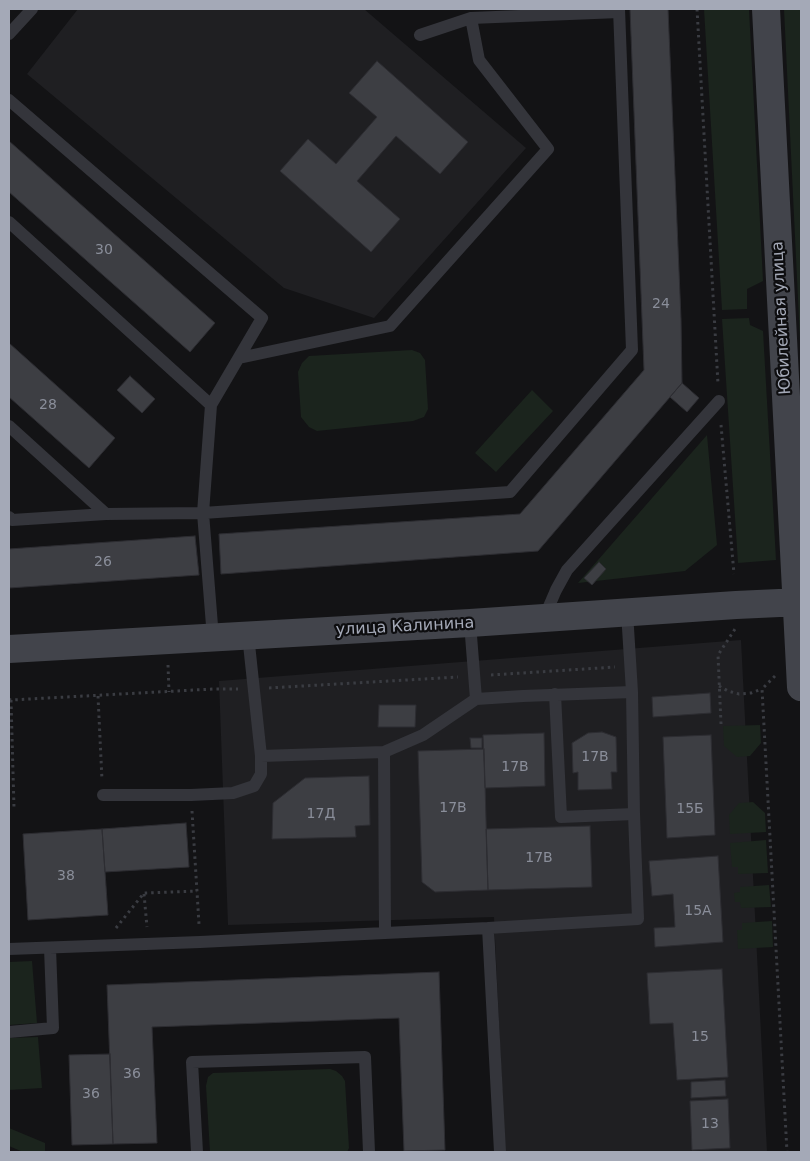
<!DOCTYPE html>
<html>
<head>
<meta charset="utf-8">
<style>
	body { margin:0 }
	#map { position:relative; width:810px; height:1161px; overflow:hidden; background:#131315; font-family:"DejaVu Sans",sans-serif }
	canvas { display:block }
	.frame { position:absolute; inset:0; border:10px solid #a4a9b7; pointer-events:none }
</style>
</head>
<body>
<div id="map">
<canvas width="810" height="1161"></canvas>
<div class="frame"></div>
</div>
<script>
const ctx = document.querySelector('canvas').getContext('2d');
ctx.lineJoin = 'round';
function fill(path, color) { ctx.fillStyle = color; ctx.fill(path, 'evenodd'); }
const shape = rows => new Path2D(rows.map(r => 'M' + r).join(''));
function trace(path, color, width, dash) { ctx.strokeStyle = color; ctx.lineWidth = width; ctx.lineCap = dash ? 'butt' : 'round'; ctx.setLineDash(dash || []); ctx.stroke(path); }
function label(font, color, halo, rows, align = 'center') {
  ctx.font = font + ' "DejaVu Sans",sans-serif'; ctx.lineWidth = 4.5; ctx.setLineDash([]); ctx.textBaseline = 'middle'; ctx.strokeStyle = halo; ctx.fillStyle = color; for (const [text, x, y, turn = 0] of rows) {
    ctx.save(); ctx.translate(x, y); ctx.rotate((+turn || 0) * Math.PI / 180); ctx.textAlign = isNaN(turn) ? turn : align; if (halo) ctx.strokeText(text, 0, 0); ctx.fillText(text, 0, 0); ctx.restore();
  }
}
const built = shape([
	[78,9,364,9,526,148,374,318,284,288,27,74],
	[741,640,767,1152,505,1152,494,917,228,925,219,681]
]);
const green = shape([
	[704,9,749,9,763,281,747,289,747,309,722,310],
	[784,9,801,9,801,361],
	[749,318,750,325,763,331,776,560,738,563,722,319],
	[412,350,420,353,425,360,428,409,424,417,413,421,317,431,309,427,301,417,298,372,302,363,309,356],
	[532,390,553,411,496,472,475,453],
	[707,435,717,545,685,571,578,583],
	[760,725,761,743,750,756,737,757,724,746,723,726],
	[753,802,765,813,766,832,730,834,729,815,739,803],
	[766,840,768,873,738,874,738,867,732,867,730,843],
	[769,885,771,907,741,908,740,902,735,902,734,893,740,892,740,887],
	[772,921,773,947,738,949,737,930,742,930,742,923],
	[32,961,37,1023,9,1025,9,962],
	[38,1037,42,1088,9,1090,9,1038],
	[330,1069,336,1071,342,1076,345,1081,349,1148,347,1152,210,1152,206,1086,208,1077,213,1073],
	[9,1128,45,1143,45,1152,23,1152,9,1146]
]);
const building = shape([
	[630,9,668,9,681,319,682,383,538,551,221,574,219,534,520,514,644,370,630,9],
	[377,61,468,142,440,174,396,136,357,181,400,219,371,252,280,171,308,139,336,164,377,117,349,93,377,61],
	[9,141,215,323,190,352,9,192,9,141],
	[9,343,115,438,89,468,9,397,9,343],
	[130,376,155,399,142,413,117,390,130,376],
	[682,383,699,398,687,412,670,397,682,383],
	[195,536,199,575,9,588,9,549,195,536],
	[599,562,606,569,592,585,584,578,599,562],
	[710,693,711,713,653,717,652,697,710,693],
	[379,705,416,705,415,727,378,727,379,705],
	[602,732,616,737,617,772,611,772,612,789,578,790,578,772,573,773,572,743,588,733,602,732],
	[544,733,545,786,485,788,483,735,544,733],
	[711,735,715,835,667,838,663,737,711,735],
	[470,738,482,738,482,748,471,748,470,738],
	[484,749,488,890,435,892,422,882,418,751,484,749],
	[369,776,370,825,355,826,356,837,272,839,273,803,305,778,369,776],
	[186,823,189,867,105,872,102,829,186,823],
	[590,826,592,887,488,890,486,829,590,826],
	[102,829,108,915,28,920,23,834,102,829],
	[718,856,723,942,655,947,654,928,675,927,673,894,652,896,649,861,718,856],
	[722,969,728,1077,677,1080,673,1023,650,1024,647,973,722,969],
	[439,972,445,1150,404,1151,399,1018,152,1027,157,1143,113,1144,107,985,439,972],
	[110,1054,113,1144,72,1145,69,1055,110,1054],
	[725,1080,726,1096,691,1098,691,1082,725,1080],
	[728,1099,730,1148,692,1150,690,1101,728,1099]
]);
const path = shape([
	[697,9,718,384],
	[721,425,734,574],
	[168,665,169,692],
	[491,675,615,667],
	[775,676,762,689,787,1152],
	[719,686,728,691,739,694,751,693,762,689],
	[269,688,458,677],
	[98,696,102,780],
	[9,699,11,700,213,689,238,689],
	[11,700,14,808],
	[721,724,718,655,735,629],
	[192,811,199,924],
	[144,894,147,927],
	[116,928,144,893,197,891]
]);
const service = shape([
	[9,34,32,9],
	[420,35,471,18,619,12],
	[9,100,262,318,211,405,203,513,213,638],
	[9,222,211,405],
	[239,358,390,326,548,149,479,60,471,18],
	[9,426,106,514],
	[9,517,12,520,106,514,203,513,510,492,632,350,619,9],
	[544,618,556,590,567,570,719,401],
	[470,623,476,699],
	[248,635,261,756],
	[555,694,561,817,634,814],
	[384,752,385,933],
	[103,795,191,795,233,793,254,786,261,774,261,756,384,752,423,735,476,699,523,696,632,692],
	[488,928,500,1152],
	[9,949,200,942,488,928,638,919,634,814,632,692,627,612],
	[9,1032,53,1028,50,948],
	[197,1152,192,1062,365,1057,369,1152]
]);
const secondary = shape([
	[766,9,801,687],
	[9,649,470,623,736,605,801,602]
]);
const numberNames = [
	["30",104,250],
	["24",661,304],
	["28",48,405],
	["26",103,562],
	["17В",595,757],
	["17В",515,767],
	["17В",453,808],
	["15Б",690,809],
	["17Д",321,814],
	["17В",539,858],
	["38",66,876],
	["15А",698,911],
	["15",700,1037],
	["36",132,1074],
	["36",91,1094],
	["13",710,1124]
];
const streetNames = [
	["Юбилейная улица",782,318,-93],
	["улица Калинина",405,627,-3]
];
fill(built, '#1f1f22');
fill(green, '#1b241d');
fill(building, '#3d3e43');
trace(building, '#2d2d32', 1);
trace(path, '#3a3c42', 3, [2.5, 4]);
trace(service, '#34353b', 12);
trace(secondary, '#42444b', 28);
label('14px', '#8a8e9a', null, numberNames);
label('16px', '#a4a9b7', '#0e0e10', streetNames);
</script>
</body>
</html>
